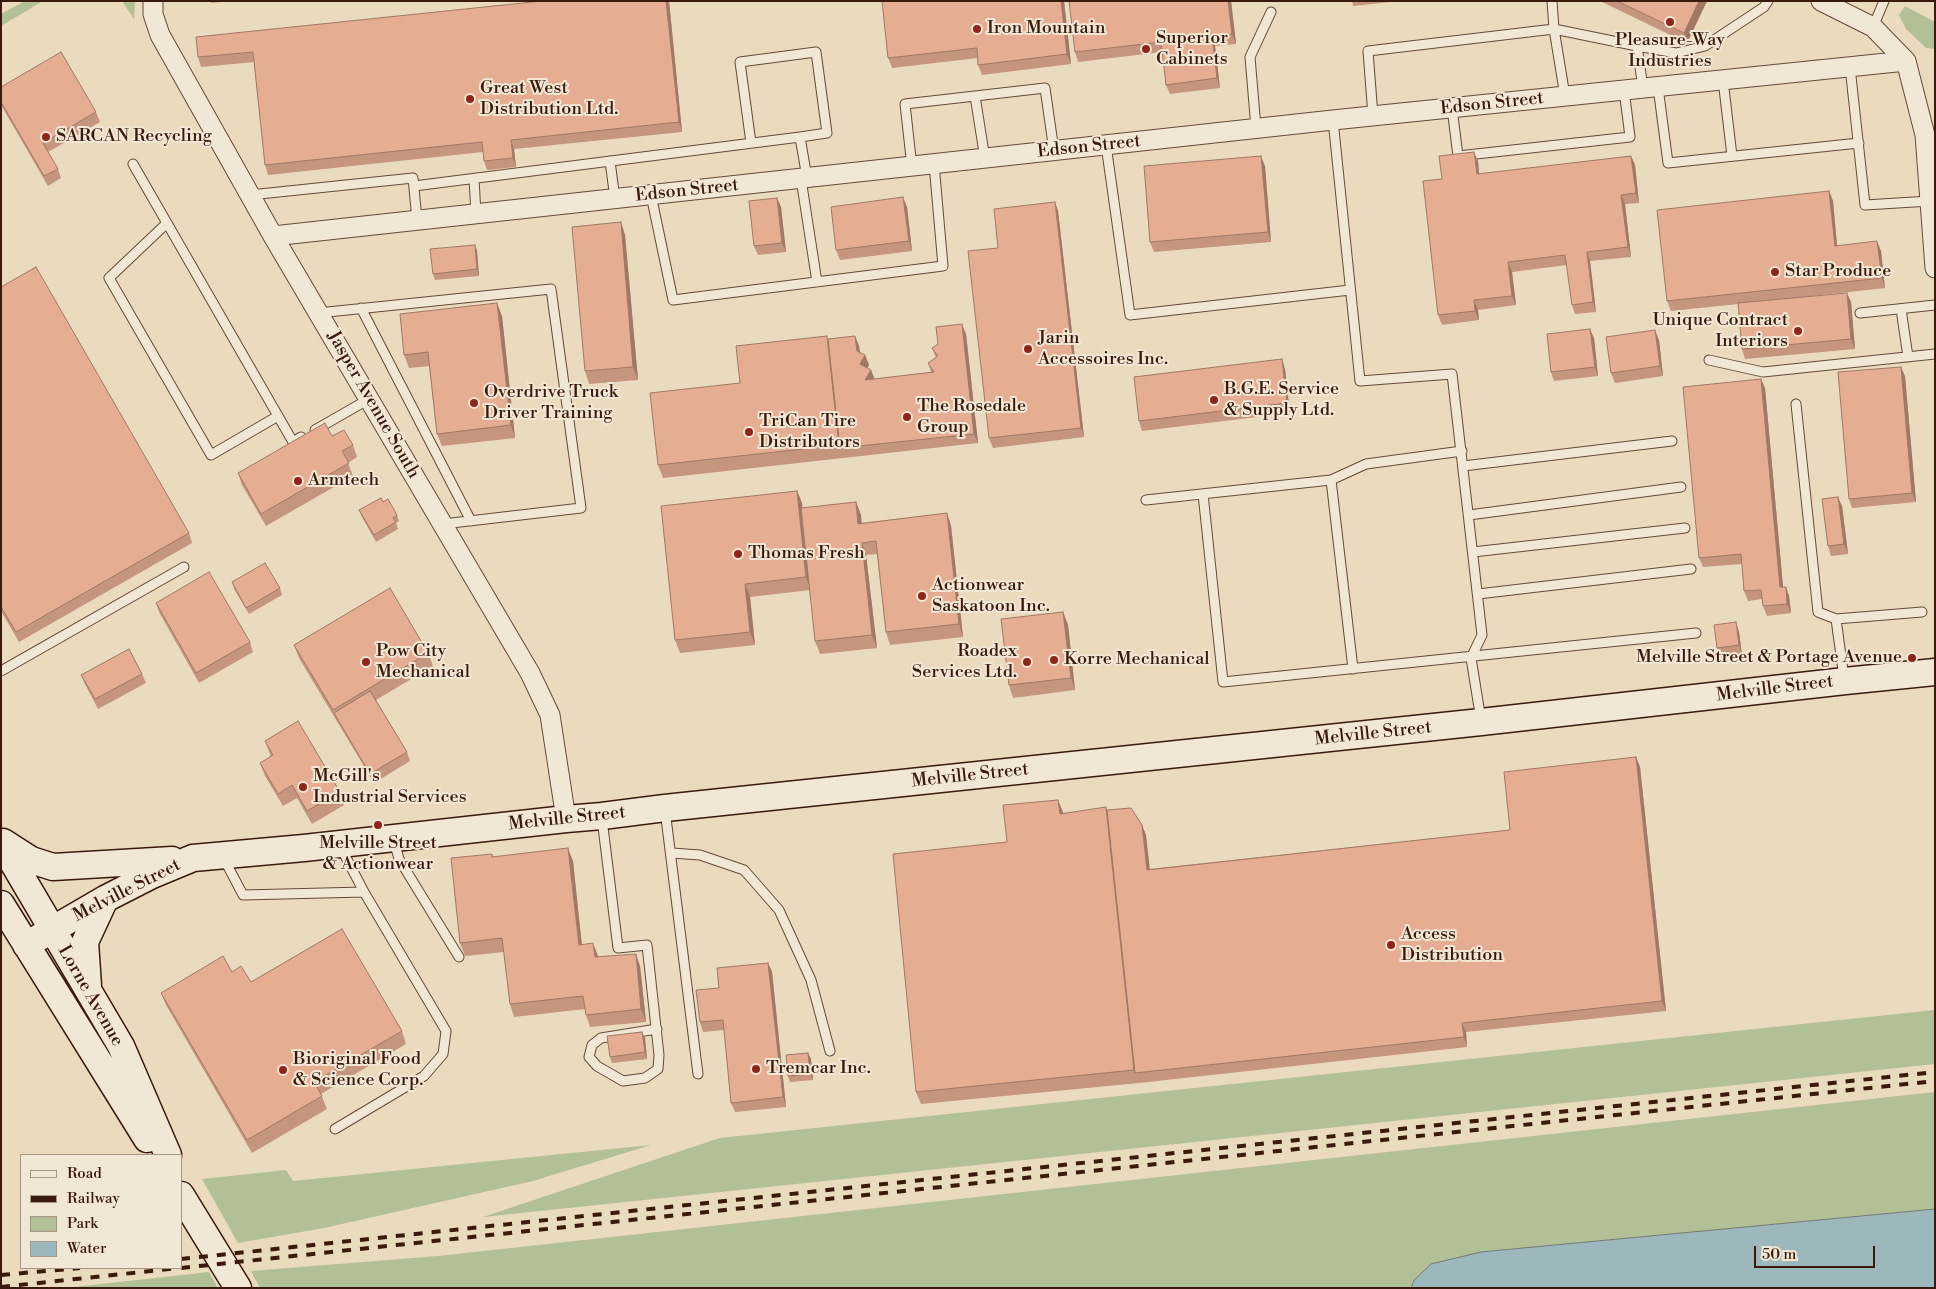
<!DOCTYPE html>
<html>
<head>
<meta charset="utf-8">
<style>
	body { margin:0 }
	#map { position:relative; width:1936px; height:1289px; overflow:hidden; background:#eadabe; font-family:"Libre Bodoni",serif }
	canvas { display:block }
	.frame { position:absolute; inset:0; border:2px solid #391a0d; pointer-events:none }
	.legend { position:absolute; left:20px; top:1154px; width:162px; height:115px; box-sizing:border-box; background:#f1e7d5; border:1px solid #a79585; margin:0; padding:6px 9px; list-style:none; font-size:15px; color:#391a0d }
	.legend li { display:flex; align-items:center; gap:10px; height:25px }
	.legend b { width:25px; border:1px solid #a79585 }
	.scale { position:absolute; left:1754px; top:1246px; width:121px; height:22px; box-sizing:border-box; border:2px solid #391a0d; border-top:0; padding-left:6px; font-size:15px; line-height:18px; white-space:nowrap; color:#391a0d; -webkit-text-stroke:4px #f1e7d5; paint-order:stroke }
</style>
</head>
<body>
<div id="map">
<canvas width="1936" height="1289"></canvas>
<div class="frame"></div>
<ul class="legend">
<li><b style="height:6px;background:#f1e7d5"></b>Road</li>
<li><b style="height:6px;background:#391a0d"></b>Railway</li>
<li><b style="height:14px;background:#b2c195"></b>Park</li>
<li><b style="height:14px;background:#9db8bc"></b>Water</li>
</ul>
<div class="scale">50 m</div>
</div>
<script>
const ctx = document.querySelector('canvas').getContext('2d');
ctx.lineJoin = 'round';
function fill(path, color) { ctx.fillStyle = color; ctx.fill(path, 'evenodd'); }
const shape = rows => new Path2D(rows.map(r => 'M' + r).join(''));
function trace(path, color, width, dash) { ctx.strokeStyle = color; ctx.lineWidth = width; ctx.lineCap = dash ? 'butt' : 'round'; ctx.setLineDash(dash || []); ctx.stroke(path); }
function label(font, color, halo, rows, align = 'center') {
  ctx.font = font + ' "Libre Bodoni",serif'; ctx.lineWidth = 4; ctx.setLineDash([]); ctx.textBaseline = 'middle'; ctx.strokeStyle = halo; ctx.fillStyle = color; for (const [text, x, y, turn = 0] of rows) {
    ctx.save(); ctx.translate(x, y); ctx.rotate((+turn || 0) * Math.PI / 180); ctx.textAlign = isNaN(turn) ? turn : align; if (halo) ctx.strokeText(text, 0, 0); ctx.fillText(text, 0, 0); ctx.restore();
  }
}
const green = shape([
	[25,1,43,1,1,26,1,14],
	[122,1,135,1,134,19],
	[1905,6,1935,22,1935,49,1926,48,1906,29,1899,15],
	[1935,1010,1935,1064,483,1217,720,1138],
	[1935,1092,1935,1209,1481,1252,1414,1280,1411,1288,260,1288,251,1271,438,1256],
	[651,1145,533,1181,324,1228,238,1243,202,1179,286,1170,293,1181],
	[209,1272,218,1288,65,1288]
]);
const water = shape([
	[1935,1209,1935,1288,1411,1288,1414,1280,1431,1264,1481,1252,1935,1209]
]);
const lane = shape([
	[1552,1,1554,29,1637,46,1643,88],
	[1873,27,1884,1],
	[1637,46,1676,53,1705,46,1764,7,1768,1],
	[1850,67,1865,205,1930,201],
	[1723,80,1732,156],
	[1658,87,1668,163,1859,143],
	[975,96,985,159],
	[1452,108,1458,156,1630,137,1624,90],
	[1373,116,1368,51,1554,29,1565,96],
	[1333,120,1360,381,1452,374,1482,635,1471,658,1481,720],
	[1256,128,1250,57,1271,12],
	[751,143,740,62,816,52,827,133,800,137],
	[1106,145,1130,315,1350,290],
	[610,161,615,199],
	[133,164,293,442,301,437],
	[912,167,905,104,1045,88,1054,151],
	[474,179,476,214],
	[801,179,817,282],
	[414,186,800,137,807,178],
	[250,195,413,178,417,220],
	[651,195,673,300,943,266,934,164],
	[167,223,109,278,211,455,278,416],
	[361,308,471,521],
	[1901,309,1908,357],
	[318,313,551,289,581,508,443,524],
	[1860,313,1935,305],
	[1709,360,1763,372,1935,354],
	[1796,404,1818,612,1836,619,1844,678],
	[315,430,369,399],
	[1463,466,1672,441],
	[1331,480,1366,464,1462,451],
	[1203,494,1223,682,1696,633],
	[1146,500,1331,480,1353,669],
	[1469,515,1681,487],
	[1473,552,1685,528],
	[1478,594,1691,569],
	[1836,619,1922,612],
	[1,671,184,567],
	[665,810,698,1074],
	[602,819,618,948,647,945,659,1055,658,1069,645,1078,623,1081,597,1066,589,1057,592,1045,601,1038,657,1029],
	[394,841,399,859,459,957],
	[672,853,700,855,744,870,779,910,811,980,830,1051],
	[224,859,243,895,364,892,340,846],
	[335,1129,424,1076,443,1054,446,1031,364,892]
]);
const street = shape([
	[153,1,153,14,160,35,273,236,530,673,550,715,566,819],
	[1821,1,1873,27,1906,61,1925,135,1935,268],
	[273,236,1333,120,1906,61]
]);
const secondary = shape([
	[1,842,121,1046,168,1155],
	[3,842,31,860,53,867,172,860],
	[1,904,147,1139],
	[26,945,105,899,152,875,193,858,304,848,566,819,602,816,665,808,1481,722,1845,681,1935,672],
	[88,986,85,942,105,899],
	[181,1195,238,1288]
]);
const rail = shape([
	[181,1259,1935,1072],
	[181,1268,1935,1081],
	[1,1275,80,1268],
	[1,1287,179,1268]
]);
const wall = shape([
	[210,1,231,1,211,3],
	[669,1,682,132,514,149,516,167,487,170,484,161,483,152,268,175,265,165,254,62,201,67,198,57],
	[1064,1,1071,64,982,75,978,65,978,58,892,68,888,58],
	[1231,1,1236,44,1215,46,1220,88,1170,94,1166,85,1162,52,1078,62,1075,52],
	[1352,1,1400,1,1353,6],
	[1600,1,1707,1,1687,43],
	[1,87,96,112,100,122,48,152,58,169,61,178,48,186,1,105],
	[1631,156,1635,165,1639,203,1625,204,1631,257,1590,261,1596,312,1575,314,1572,305,1567,265,1512,272,1516,305,1478,310,1479,320,1442,325,1438,315,1442,179,1478,161,1479,174],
	[1265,166,1271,242,1154,252,1150,242],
	[1829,191,1833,201,1837,246,1881,251,1885,288,1794,298,1851,302,1855,349,1745,359,1742,349,1738,304,1671,311,1667,301],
	[777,198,781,207,786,252,758,255,754,246],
	[1055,202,1058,211,1084,437,993,448,989,438,998,248],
	[907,207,912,251,840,260,836,250],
	[621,222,625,235,638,380,589,384,585,371],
	[475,245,477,251,479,276,435,280,433,274],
	[1,287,189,533,192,543,19,642,1,611],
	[502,316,515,438,442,446,437,434,429,366,409,368,404,355],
	[966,334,978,443,663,478,658,465,828,339,855,336,859,346,860,352,865,355,869,365,867,368,871,370,874,379,931,372,928,363,936,358,932,348],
	[1594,338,1598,376,1554,381,1551,372],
	[1659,340,1663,376,1615,383,1611,373],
	[1285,369,1290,413,1142,431,1139,421],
	[1905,376,1916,502,1852,508,1849,499],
	[1765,388,1783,587,1786,587,1789,596,1791,613,1767,616,1763,606,1762,599,1748,601,1744,591,1742,564,1703,567,1699,558],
	[332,436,353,445,357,457,348,463,353,476,266,526,242,485,238,473],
	[797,491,802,503,802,508,856,502,861,515,861,523,947,513,951,526,963,637,890,645,886,632,877,554,866,555,877,648,820,654,815,641,810,590,750,597,755,645,680,653,675,640],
	[1842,506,1848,554,1831,556,1828,546],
	[359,510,397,515,399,521,396,523,398,529,376,542,362,517],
	[232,582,280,588,282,595,249,614,234,589],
	[156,603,250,642,253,652,199,683,159,612],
	[1063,612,1068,625,1075,690,1013,698,1009,685],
	[1739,632,1742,655,1721,658,1717,648],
	[294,645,428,653,433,666,376,700,407,752,410,761,374,783,299,658],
	[142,674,146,683,98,709,85,684,81,675],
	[265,741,340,792,344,805,312,824,297,798,283,806,265,776,260,763,271,757],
	[1636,757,1640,767,1666,1011,1466,1032,1467,1047,1139,1083,921,1104,916,1092,1007,842,1058,800,1063,814,1107,810,1142,825,1146,835,1149,869,1510,830],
	[492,854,493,857,573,861,582,945,598,957,640,966,646,1022,590,1027,586,1015,585,1009,514,1017,510,1004,504,952,465,956,460,943],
	[768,963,772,972,786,1107,735,1112,731,1103,724,1030,703,1032,700,1022,719,988],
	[232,972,251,982,402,1031,406,1044,321,1094,327,1109,252,1153,166,1005,161,993],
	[645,1038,647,1059,612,1063,610,1057],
	[808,1053,811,1059,813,1080,790,1082,788,1076]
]);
const shadedWall = shape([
	[666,1,669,1,682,132,679,122],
	[1061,1,1064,1,1071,64,1067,54],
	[1228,1,1231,1,1236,44,1232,34],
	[1699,1,1707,1,1687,43,1684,33],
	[1212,36,1215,46,1220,88,1217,78],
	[511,140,514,149,516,167,513,158],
	[1474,152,1478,161,1480,184,1477,174],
	[1261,156,1265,166,1271,242,1268,232],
	[1631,156,1635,165,1639,203,1636,193],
	[1829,191,1833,201,1838,256,1835,246],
	[1621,195,1625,204,1631,257,1628,247],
	[903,197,907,207,912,251,909,241],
	[777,198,781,207,786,252,782,243],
	[1055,202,1058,211,1084,437,1081,428],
	[621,222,625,235,638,380,633,367],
	[1877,241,1881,251,1885,288,1882,278],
	[475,245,477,251,479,276,477,269],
	[1587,252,1590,261,1596,312,1593,302],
	[1508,262,1512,272,1516,305,1512,296],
	[1847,293,1851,302,1855,349,1851,339],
	[1474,300,1478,310,1479,320,1475,311],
	[497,303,502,316,515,438,511,425],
	[962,324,966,334,978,443,974,434],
	[1590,329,1594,338,1598,376,1595,367],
	[1655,330,1659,340,1663,376,1660,366],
	[855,336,859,346,861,360,857,351],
	[865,355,869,365,864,374,860,364],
	[1282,359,1285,369,1290,413,1287,403],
	[1901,367,1905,376,1916,502,1912,493],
	[871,370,875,380,865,380],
	[1761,379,1765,388,1784,597,1780,587],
	[797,491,802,503,811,590,806,577],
	[1838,497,1842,506,1848,554,1844,544],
	[856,502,861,515,863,536,858,524],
	[947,513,951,526,963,637,959,624],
	[862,543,866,555,877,648,872,635],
	[745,584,750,597,755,645,750,632],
	[1786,587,1789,596,1791,613,1787,604],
	[1063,612,1068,625,1075,690,1071,678],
	[1736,622,1739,632,1742,655,1739,645],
	[1636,757,1640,767,1666,1011,1662,1001],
	[1058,800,1063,812,1065,827,1060,814],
	[1106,807,1110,820,1135,1073,1134,1070],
	[1142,825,1146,835,1151,879,1147,870],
	[568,848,573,861,583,958,579,945],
	[593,943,598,956,599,970,595,957],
	[636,954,640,966,646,1022,641,1009],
	[768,963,772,972,786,1107,783,1097],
	[1462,1023,1466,1032,1467,1047,1464,1037],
	[642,1032,645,1038,647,1059,645,1052],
	[808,1053,811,1059,813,1080,810,1074]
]);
const building = shape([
	[542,1,666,1,679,122,511,140,513,158,484,161,482,142,265,165,253,52,198,57,196,37,542,1],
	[882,1,1061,1,1067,54,978,65,977,48,888,58,882,1],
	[1069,1,1228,1,1232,34,1212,36,1217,78,1166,85,1161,42,1075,52,1069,1],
	[1617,1,1699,1,1684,33,1617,1],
	[61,52,96,112,43,143,58,169,44,176,1,102,1,87,61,52],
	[1474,152,1477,174,1631,156,1636,193,1621,195,1628,247,1587,252,1593,302,1572,305,1565,255,1508,262,1512,296,1474,300,1475,311,1438,315,1423,181,1442,179,1439,156,1474,152],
	[1261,156,1268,232,1150,242,1144,166,1261,156],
	[1829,191,1835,246,1877,241,1882,278,1667,301,1657,210,1829,191],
	[903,197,909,241,836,250,831,207,903,197],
	[777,198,782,243,754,246,749,201,777,198],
	[1055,202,1081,428,989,438,968,251,998,248,994,209,1055,202],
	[621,222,633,367,585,371,572,227,621,222],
	[475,245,477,269,433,274,430,249,475,245],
	[36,267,189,533,16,632,1,607,1,287,36,267],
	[1847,293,1851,339,1742,349,1738,303,1847,293],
	[497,303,511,425,437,434,428,352,404,355,400,314,497,303],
	[962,324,974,434,840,448,828,339,855,336,857,351,865,355,860,364,871,370,865,380,934,372,928,363,938,356,932,348,938,344,936,327,962,324],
	[1590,329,1595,367,1551,372,1547,334,1590,329],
	[1655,330,1660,366,1611,373,1606,337,1655,330],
	[827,336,839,445,658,465,650,393,740,383,736,346,827,336],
	[1282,359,1287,403,1139,421,1134,377,1282,359],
	[1901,367,1912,493,1849,499,1838,372,1901,367],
	[1761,379,1780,587,1786,587,1787,604,1763,606,1761,590,1744,591,1741,554,1699,558,1683,387,1761,379],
	[325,423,332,436,344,430,353,445,342,451,349,463,261,514,238,473,325,423],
	[797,491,806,577,745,584,750,632,675,640,661,506,797,491],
	[1838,497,1844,544,1828,546,1822,499,1838,497],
	[381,498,383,502,388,499,397,515,393,518,396,522,374,535,359,510,381,498],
	[856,502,858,524,947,513,959,624,886,632,876,541,862,543,872,635,815,641,801,508,856,502],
	[265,563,280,588,246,608,232,582,265,563],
	[209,572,250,642,196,673,156,603,209,572],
	[390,588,428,653,333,710,294,645,390,588],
	[1063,612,1071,678,1009,685,1001,619,1063,612],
	[1736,622,1739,645,1717,648,1714,625,1736,622],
	[129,649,142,674,95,699,81,675,129,649],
	[370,691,407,752,370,774,334,713,370,691],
	[298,721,340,792,307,811,292,785,278,794,260,763,273,755,265,741,298,721],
	[1636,757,1662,1001,1462,1023,1464,1037,1135,1073,1107,810,1131,808,1142,825,1147,870,1510,830,1504,772,1636,757],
	[1058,800,1060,814,1106,807,1134,1070,916,1092,893,854,1007,842,1003,805,1058,800],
	[568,848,579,945,593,943,595,957,636,954,641,1009,586,1015,583,996,510,1004,502,938,460,943,451,858,492,854,492,857,568,848],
	[342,929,402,1031,314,1082,322,1096,247,1140,161,993,223,956,232,972,241,966,251,982,342,929],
	[768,963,783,1097,731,1103,723,1020,700,1022,696,990,719,988,717,968,768,963],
	[642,1032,645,1052,610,1057,607,1036,642,1032],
	[808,1053,810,1074,788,1076,786,1055,808,1053]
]);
const markers = [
	[1670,22,5,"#8f2418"],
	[977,29,5,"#8f2418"],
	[1146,49,5,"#8f2418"],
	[470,99,5,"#8f2418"],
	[46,137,5,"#8f2418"],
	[1775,272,5,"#8f2418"],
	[1798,331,5,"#8f2418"],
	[1028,349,5,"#8f2418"],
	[1214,400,5,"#8f2418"],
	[474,403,5,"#8f2418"],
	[907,417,5,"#8f2418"],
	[749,432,5,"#8f2418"],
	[298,481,5,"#8f2418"],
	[738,554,5,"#8f2418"],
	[922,596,5,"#8f2418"],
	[1912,658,5,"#8f2418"],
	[1054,660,5,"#8f2418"],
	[366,662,5,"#8f2418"],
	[1027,662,5,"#8f2418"],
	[303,787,5,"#8f2418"],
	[378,825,5,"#8f2418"],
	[1391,945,5,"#8f2418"],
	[756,1069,5,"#8f2418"],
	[283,1070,5,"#8f2418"]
];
const poiNames = [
	["Iron Mountain",987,29],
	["Superior",1156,39],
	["Cabinets",1156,60],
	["Pleasure-Way",1670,41,"center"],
	["Industries",1670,62,"center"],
	["Great West",480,89],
	["Distribution Ltd.",480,110],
	["SARCAN Recycling",56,137],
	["Star Produce",1785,272],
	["Unique Contract",1788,321,"right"],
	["Interiors",1788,342,"right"],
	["Jarin",1038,339],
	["Accessoires Inc.",1038,360],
	["B.G.E. Service",1224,390],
	["& Supply Ltd.",1224,411],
	["Overdrive Truck",484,393],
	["Driver Training",484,414],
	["The Rosedale",917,407],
	["Group",917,428],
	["TriCan Tire",759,422],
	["Distributors",759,443],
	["Armtech",308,481],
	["Thomas Fresh",748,554],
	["Actionwear",932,586],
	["Saskatoon Inc.",932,607],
	["Pow City",376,652],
	["Mechanical",376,673],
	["Roadex",1017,652,"right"],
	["Services Ltd.",1017,673,"right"],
	["Melville Street & Portage Avenue",1902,658,"right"],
	["Korre Mechanical",1064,660],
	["McGill's",313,777],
	["Industrial Services",313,798],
	["Melville Street",378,844,"center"],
	["& Actionwear",378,865,"center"],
	["Access",1401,935],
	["Distribution",1401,956],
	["Bioriginal Food",293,1060],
	["& Science Corp.",293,1081],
	["Tremcar Inc.",766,1069]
];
const streetNames = [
	["Edson Street",1492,104,-6],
	["Edson Street",1089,147,-6],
	["Edson Street",687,191,-6],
	["Jasper Avenue South",373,405,60],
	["Melville Street",1775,689,-7],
	["Melville Street",1373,734,-6],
	["Melville Street",970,776,-6],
	["Melville Street",567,819,-6],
	["Melville Street",127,891,-27],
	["Lorne Avenue",90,996,60]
];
fill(green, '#b2c195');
fill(water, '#9db8bc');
trace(water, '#757976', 1);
trace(lane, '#654a39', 11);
trace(street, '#654a39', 21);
trace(secondary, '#391a0d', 29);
trace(lane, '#f1e7d5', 9);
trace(street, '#f1e7d5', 19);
trace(secondary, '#f1e7d5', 26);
trace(rail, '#391a0d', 4, [9, 9]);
fill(wall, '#c5957d');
fill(shadedWall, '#a07966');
fill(building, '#e5ad91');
trace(building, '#a07966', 1);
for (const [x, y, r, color] of markers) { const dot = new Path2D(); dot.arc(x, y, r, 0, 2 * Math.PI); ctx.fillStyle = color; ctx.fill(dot); trace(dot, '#f1e7d5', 2); }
label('18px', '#391a0d', '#f1e7d5', poiNames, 'left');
label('18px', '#391a0d', '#f1e7d5', streetNames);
</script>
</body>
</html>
